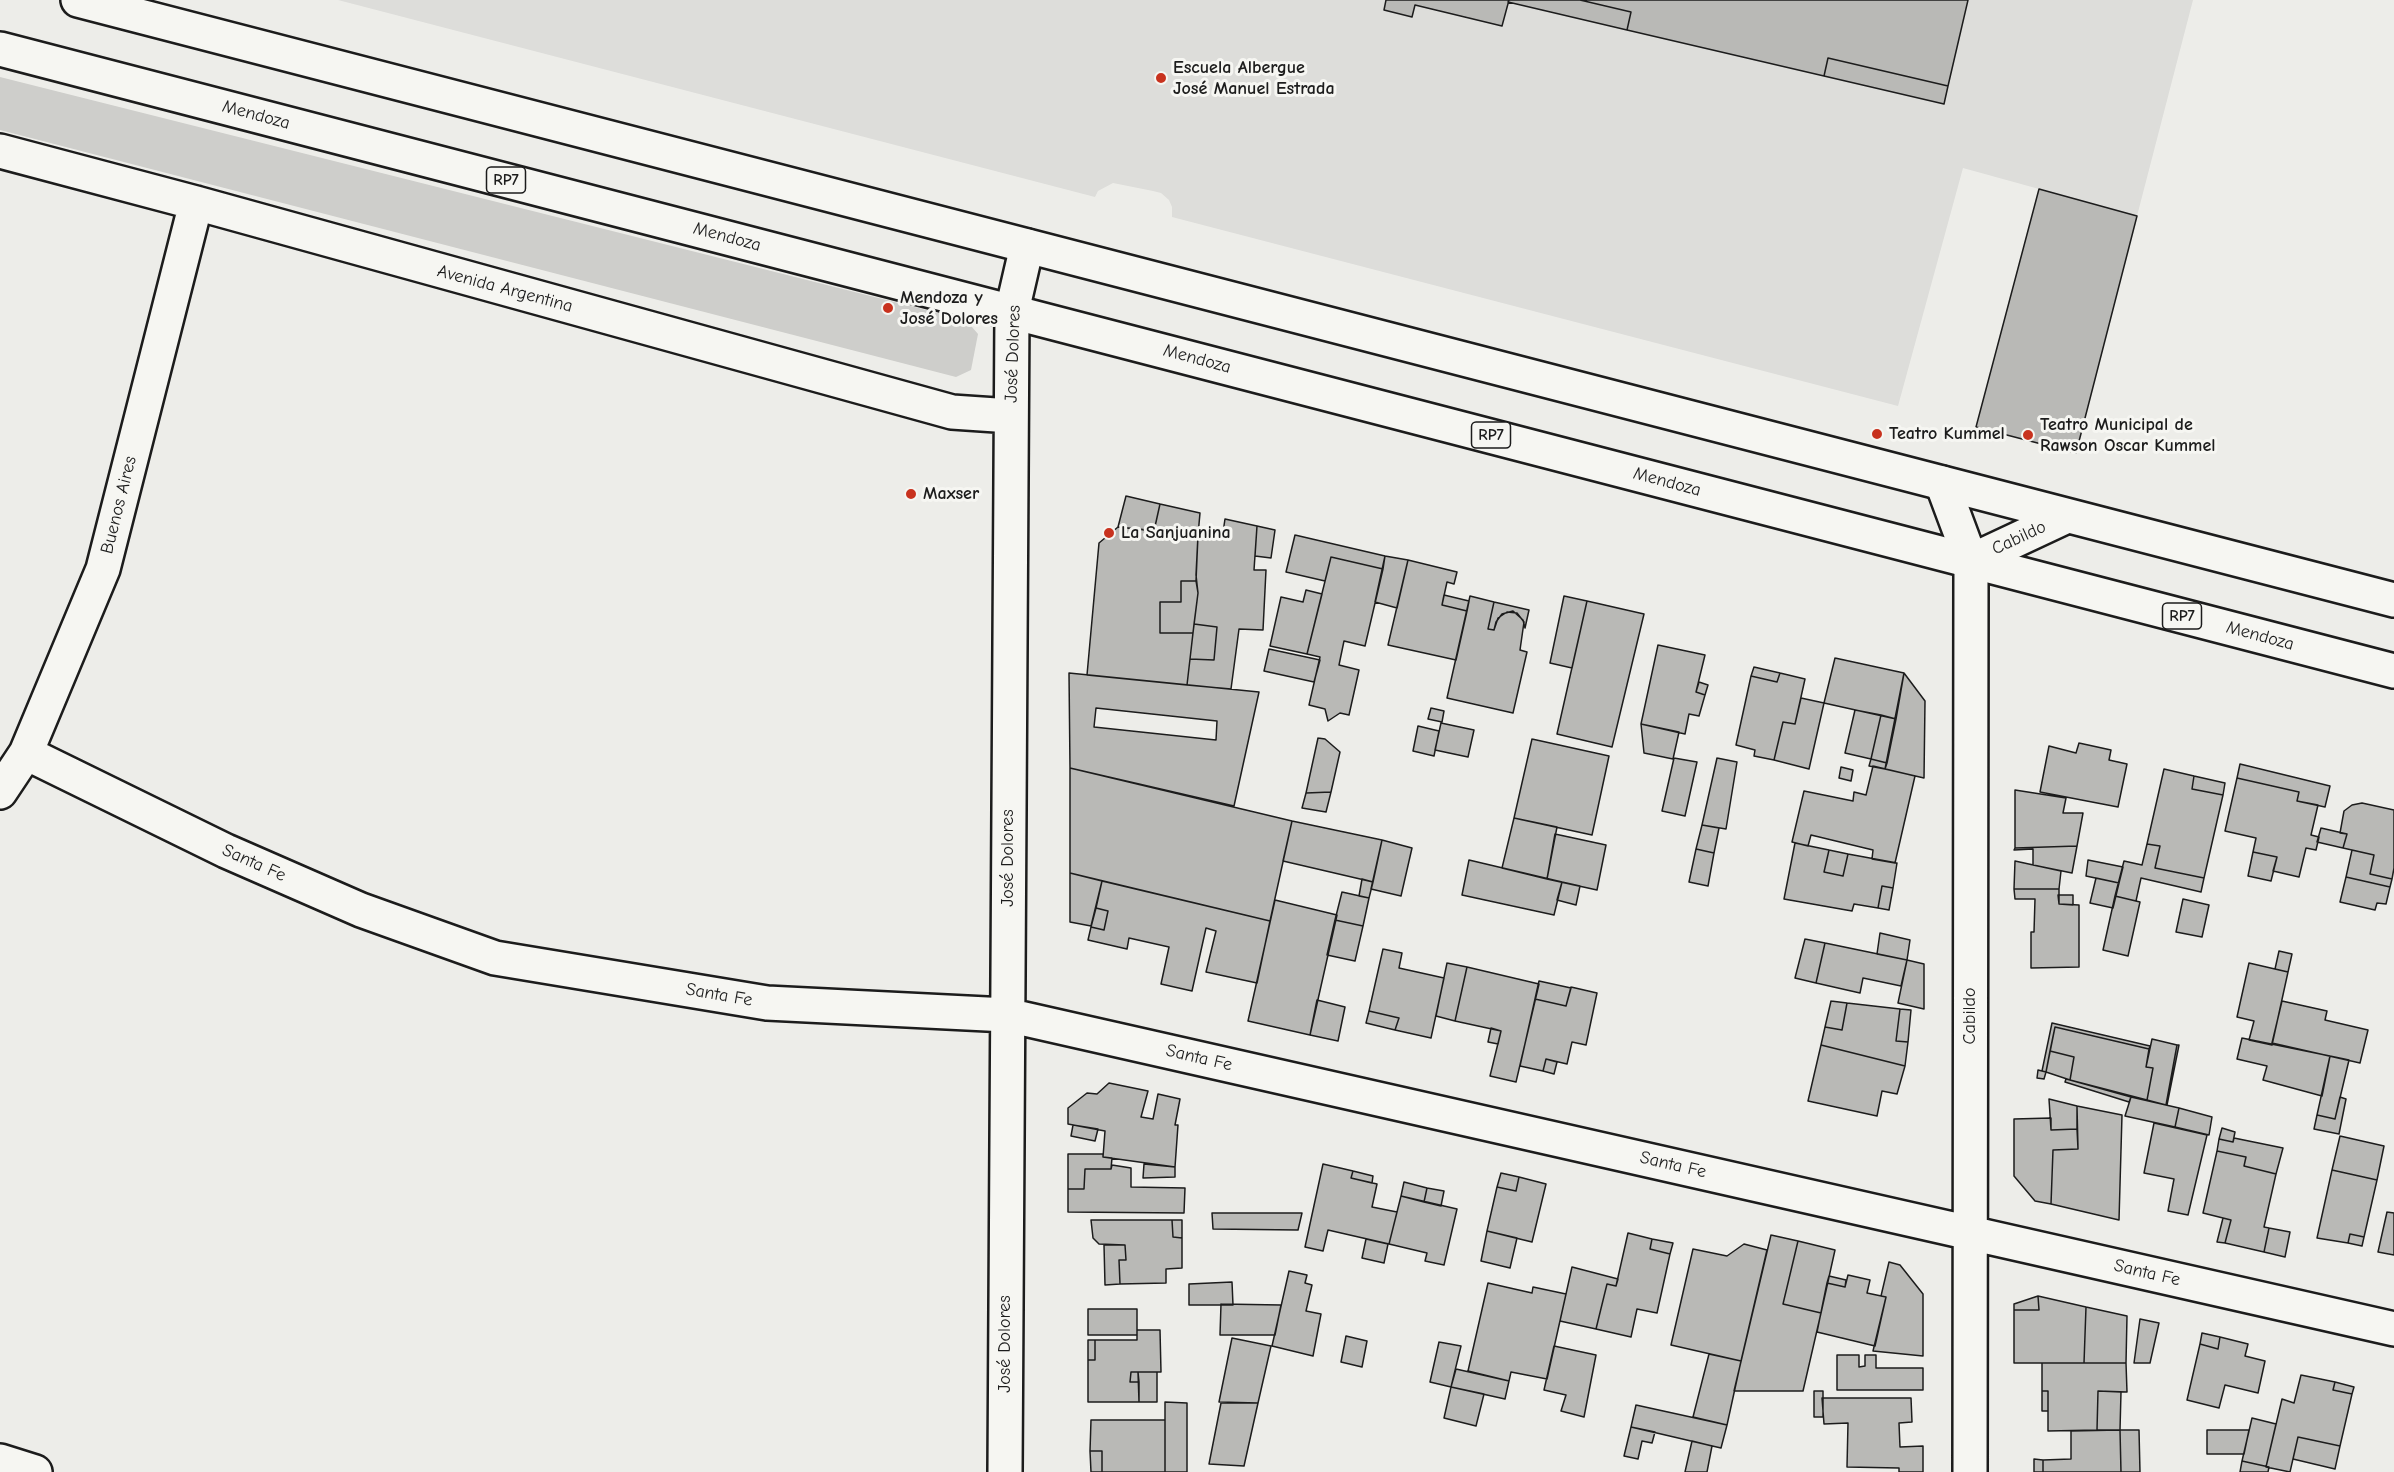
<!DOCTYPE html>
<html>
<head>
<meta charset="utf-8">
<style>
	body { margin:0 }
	canvas { display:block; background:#edede9 }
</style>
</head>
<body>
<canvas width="2394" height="1472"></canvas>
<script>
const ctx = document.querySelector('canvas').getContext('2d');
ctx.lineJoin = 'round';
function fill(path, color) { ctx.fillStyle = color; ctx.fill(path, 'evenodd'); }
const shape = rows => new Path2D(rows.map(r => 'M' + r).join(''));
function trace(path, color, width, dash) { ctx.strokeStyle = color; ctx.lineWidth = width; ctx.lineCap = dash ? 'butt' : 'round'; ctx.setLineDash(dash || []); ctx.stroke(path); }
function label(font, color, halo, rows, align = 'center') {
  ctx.font = font + ' "Comic Neue",sans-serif'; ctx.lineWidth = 6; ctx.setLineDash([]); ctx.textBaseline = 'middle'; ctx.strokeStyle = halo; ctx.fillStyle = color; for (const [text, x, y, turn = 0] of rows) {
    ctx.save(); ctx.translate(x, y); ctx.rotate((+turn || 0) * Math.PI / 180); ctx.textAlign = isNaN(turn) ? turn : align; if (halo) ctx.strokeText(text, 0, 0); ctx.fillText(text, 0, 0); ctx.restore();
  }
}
const built = shape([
	[338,0,2193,0,2137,216,1963,168,1898,406,1172,217,1172,207,1169,200,1161,193,1153,191,1113,183,1098,191,1095,197]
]);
const green = shape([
	[0,77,966,320,978,334,971,370,956,377,0,130]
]);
const building = shape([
	[1386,0,1509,0,1502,26,1415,5,1412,17,1384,10,1386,0],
	[1509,0,1580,0,1631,12,1627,30,1508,2,1509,0],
	[1580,0,1968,0,1948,86,1828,58,1824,76,1627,30,1631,12,1580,0],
	[1828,58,1948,86,1944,104,1824,76,1828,58],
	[2039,189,2137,216,2076,453,1976,427,2039,189],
	[1126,496,1160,504,1154,531,1118,527,1126,496],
	[1160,504,1200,513,1198,535,1154,531,1160,504],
	[1225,519,1257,526,1254,570,1266,570,1263,630,1239,629,1231,689,1187,685,1190,659,1214,660,1217,627,1194,624,1198,593,1196,575,1198,535,1222,539,1225,519],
	[1257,526,1275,530,1271,558,1255,556,1257,526],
	[1118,527,1198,535,1196,581,1181,581,1181,602,1160,602,1160,633,1193,633,1187,685,1087,675,1099,543,1118,527],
	[1295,535,1385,556,1383,569,1331,557,1325,581,1286,572,1295,535],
	[1385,556,1408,560,1397,608,1375,602,1385,556],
	[1331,557,1383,569,1365,646,1344,641,1339,665,1359,670,1349,715,1340,713,1328,721,1325,709,1309,705,1320,657,1307,654,1331,557],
	[1408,560,1457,572,1454,584,1447,582,1442,605,1467,611,1456,660,1388,645,1408,560],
	[1181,581,1196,581,1198,593,1193,633,1160,633,1160,602,1181,602,1181,581],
	[1306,590,1322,594,1307,654,1270,646,1281,597,1303,602,1306,590],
	[1444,595,1469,601,1467,611,1442,605,1444,595],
	[1470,596,1494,602,1488,629,1494,630,1498,618,1507,612,1517,613,1524,622,1520,650,1527,652,1513,713,1447,698,1470,596],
	[1564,596,1587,601,1572,668,1550,663,1564,596],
	[1587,601,1644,614,1612,747,1557,734,1587,601],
	[1494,602,1529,610,1525,628,1523,620,1513,611,1502,614,1496,622,1494,630,1488,629,1494,602],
	[1194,624,1217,627,1214,660,1190,659,1194,624],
	[1658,645,1705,655,1696,692,1705,695,1699,716,1689,714,1685,734,1641,724,1658,645],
	[1269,649,1320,660,1314,682,1264,671,1269,649],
	[1835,658,1904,673,1896,719,1824,703,1835,658],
	[1754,667,1780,673,1777,682,1751,676,1754,667],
	[1069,673,1259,692,1234,806,1070,768,1069,673],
	[1096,708,1217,721,1216,740,1094,727,1096,708],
	[1780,673,1805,679,1795,724,1783,722,1774,760,1754,756,1755,750,1736,745,1751,676,1777,682,1780,673],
	[1904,673,1925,701,1924,778,1885,769,1904,673],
	[1699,682,1708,685,1705,695,1696,692,1699,682],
	[1801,698,1824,703,1809,769,1774,760,1783,722,1795,724,1801,698],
	[1431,708,1444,711,1442,722,1428,719,1431,708],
	[1855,710,1881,715,1871,759,1845,753,1855,710],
	[1881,715,1896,719,1887,763,1871,759,1881,715],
	[1441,723,1474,730,1468,757,1435,750,1441,723],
	[1641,724,1679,732,1673,759,1644,753,1641,724],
	[1418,726,1439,731,1434,756,1413,751,1418,726],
	[1318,738,1325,739,1340,752,1331,792,1306,793,1318,738],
	[1532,739,1609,756,1592,835,1514,818,1532,739],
	[2079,743,2111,750,2109,760,2127,764,2118,807,2040,792,2049,746,2076,753,2079,743],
	[1674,758,1697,762,1685,816,1662,811,1674,758],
	[1717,758,1737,762,1726,829,1702,825,1717,758],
	[1871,759,1887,763,1885,769,1869,766,1871,759],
	[2240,764,2330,786,2325,807,2297,801,2299,792,2237,778,2240,764],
	[1873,766,1915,776,1895,863,1872,859,1873,850,1811,835,1808,846,1792,842,1804,791,1853,801,1854,792,1866,795,1873,766],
	[1841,767,1853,770,1851,781,1839,778,1841,767],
	[1070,768,1292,821,1270,921,1070,873,1070,768],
	[2164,769,2194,776,2192,789,2223,795,2204,878,2155,868,2160,846,2147,844,2164,769],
	[2194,776,2225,783,2223,795,2192,789,2194,776],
	[2237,778,2299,792,2297,801,2318,805,2311,835,2319,837,2316,850,2306,848,2299,877,2273,871,2277,857,2253,852,2256,838,2225,831,2237,778],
	[2015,790,2066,798,2063,813,2083,813,2077,846,2015,848,2015,790],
	[1331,792,1326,812,1302,808,1306,793,1331,792],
	[2362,803,2394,810,2394,868,2392,879,2370,874,2374,855,2343,848,2347,834,2340,833,2344,811,2352,805,2362,803],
	[1514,818,1557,827,1547,879,1502,868,1514,818],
	[1292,821,1382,840,1373,882,1283,861,1292,821],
	[1702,825,1719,828,1714,853,1696,849,1702,825],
	[2321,828,2347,834,2343,848,2317,842,2321,828],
	[1555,834,1606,845,1597,890,1547,879,1555,834],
	[1382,840,1412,848,1401,896,1371,889,1382,840],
	[1795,843,1829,850,1824,872,1843,876,1848,854,1897,863,1893,888,1882,886,1878,908,1854,904,1852,911,1784,899,1795,843],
	[2147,844,2160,846,2155,868,2204,878,2201,892,2141,878,2136,901,2115,896,2124,861,2142,865,2147,844],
	[2077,846,2072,873,2033,865,2033,849,2014,850,2015,848,2077,846],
	[1696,849,1714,853,1708,886,1689,882,1696,849],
	[1829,850,1848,854,1843,876,1824,872,1829,850],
	[2352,850,2374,855,2370,874,2392,879,2390,887,2346,877,2352,850],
	[2253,852,2277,857,2271,881,2248,876,2253,852],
	[1469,860,1562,882,1554,915,1462,895,1469,860],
	[2088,860,2123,867,2119,883,2086,876,2088,860],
	[2015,861,2061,871,2059,889,2014,889,2015,861],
	[1070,873,1102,881,1091,926,1070,922,1070,873],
	[2346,877,2390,887,2386,904,2377,903,2375,910,2340,902,2346,877],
	[2096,878,2119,883,2113,908,2090,903,2096,878],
	[1362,879,1373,882,1369,898,1359,896,1362,879],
	[1102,881,1270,921,1257,983,1206,972,1216,931,1206,928,1192,991,1161,984,1169,947,1129,938,1127,949,1088,940,1091,927,1104,930,1108,911,1096,908,1102,881],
	[1562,882,1580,886,1576,905,1557,900,1562,882],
	[1882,886,1893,888,1889,910,1878,908,1882,886],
	[2014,889,2059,889,2059,904,2079,905,2079,967,2031,968,2031,932,2034,932,2035,899,2015,899,2014,889],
	[1342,892,1369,898,1363,926,1335,920,1342,892],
	[2058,895,2073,895,2073,905,2059,904,2058,895],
	[2115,896,2140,902,2128,956,2103,950,2115,896],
	[2183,899,2209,905,2202,937,2176,932,2183,899],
	[1275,900,1337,915,1310,1035,1248,1021,1275,900],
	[1096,908,1108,911,1104,930,1091,927,1096,908],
	[1335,920,1363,926,1355,961,1327,955,1335,920],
	[1880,933,1910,940,1907,960,1877,954,1880,933],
	[1805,939,1825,943,1816,983,1795,978,1805,939],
	[1825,943,1907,960,1901,986,1863,978,1860,993,1816,983,1825,943],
	[1383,949,1402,953,1399,968,1444,978,1431,1038,1395,1030,1399,1018,1369,1011,1383,949],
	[2279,951,2292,954,2288,972,2275,969,2279,951],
	[1907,960,1924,964,1924,1009,1898,1003,1907,960],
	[1447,963,1467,967,1455,1021,1436,1016,1447,963],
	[2249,963,2288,972,2272,1045,2249,1040,2254,1021,2237,1017,2249,963],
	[1467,967,1539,984,1516,1082,1490,1076,1501,1031,1455,1021,1467,967],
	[1539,981,1571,988,1566,1006,1535,999,1539,981],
	[1571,987,1597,993,1586,1045,1572,1042,1567,1064,1546,1059,1543,1071,1520,1066,1535,999,1566,1006,1571,987],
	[1317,1000,1345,1007,1338,1041,1310,1035,1317,1000],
	[1831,1001,1847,1003,1842,1030,1825,1027,1831,1001],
	[2282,1001,2327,1011,2325,1020,2368,1030,2360,1063,2272,1043,2282,1001],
	[1847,1003,1900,1009,1896,1041,1908,1042,1905,1066,1821,1045,1825,1027,1842,1030,1847,1003],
	[1900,1009,1911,1010,1908,1042,1896,1041,1900,1009],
	[1369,1011,1399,1018,1395,1030,1366,1023,1369,1011],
	[2052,1023,2150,1046,2149,1049,2055,1027,2046,1072,2042,1071,2052,1023],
	[2055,1027,2149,1049,2146,1067,2153,1068,2147,1100,2070,1080,2074,1057,2050,1051,2055,1027],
	[1491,1028,1501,1031,1498,1044,1488,1042,1491,1028],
	[2242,1038,2330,1056,2322,1096,2263,1080,2267,1066,2237,1059,2242,1038],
	[2152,1039,2177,1045,2166,1105,2147,1100,2153,1068,2146,1067,2152,1039],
	[1821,1045,1905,1066,1897,1094,1882,1091,1877,1116,1808,1101,1821,1045],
	[2177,1045,2179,1045,2167,1105,2166,1105,2177,1045],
	[2050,1051,2074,1057,2070,1080,2046,1072,2050,1051],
	[2330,1056,2349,1060,2335,1119,2317,1115,2330,1056],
	[1546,1059,1557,1062,1554,1074,1543,1071,1546,1059],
	[2038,1070,2046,1072,2044,1079,2037,1078,2038,1070],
	[2066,1079,2070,1080,2131,1097,2129,1102,2065,1082,2066,1079],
	[1109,1083,1148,1091,1141,1117,1153,1119,1158,1094,1180,1099,1175,1125,1178,1125,1175,1167,1103,1157,1105,1131,1068,1124,1068,1108,1087,1093,1097,1094,1109,1083],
	[2131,1097,2179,1108,2175,1127,2125,1116,2131,1097],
	[2340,1097,2346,1099,2339,1134,2314,1129,2317,1115,2335,1119,2340,1097],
	[2049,1099,2077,1106,2077,1129,2051,1130,2049,1099],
	[2077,1106,2122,1115,2119,1220,2051,1204,2053,1150,2078,1149,2077,1106],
	[2179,1108,2212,1117,2209,1135,2175,1127,2179,1108],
	[2051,1118,2051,1130,2077,1129,2078,1149,2053,1150,2051,1204,2035,1201,2014,1176,2014,1119,2051,1118],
	[2154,1123,2207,1135,2188,1215,2168,1211,2174,1179,2144,1173,2154,1123],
	[1073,1125,1098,1129,1095,1141,1071,1136,1073,1125],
	[2222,1128,2235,1132,2233,1142,2219,1139,2222,1128],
	[2340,1136,2384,1146,2377,1180,2332,1170,2340,1136],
	[2234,1138,2283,1148,2276,1174,2244,1166,2246,1157,2217,1151,2219,1139,2233,1142,2234,1138],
	[2217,1151,2246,1157,2244,1166,2276,1174,2264,1227,2269,1228,2264,1252,2225,1243,2231,1220,2203,1213,2217,1151],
	[1068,1154,1103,1154,1103,1157,1112,1158,1111,1169,1085,1169,1084,1189,1068,1189,1068,1154],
	[1144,1164,1175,1167,1175,1177,1143,1178,1144,1164],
	[1323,1164,1353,1171,1351,1178,1377,1184,1372,1207,1397,1212,1389,1244,1328,1230,1323,1251,1305,1247,1323,1164],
	[1112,1165,1131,1168,1131,1187,1185,1188,1184,1213,1068,1212,1068,1189,1084,1189,1085,1169,1111,1169,1112,1165],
	[2332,1170,2377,1180,2364,1237,2350,1234,2348,1243,2317,1238,2332,1170],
	[1353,1171,1373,1176,1372,1183,1351,1178,1353,1171],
	[1501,1173,1519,1177,1516,1191,1497,1187,1501,1173],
	[1519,1177,1546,1184,1532,1242,1487,1231,1497,1187,1516,1191,1519,1177],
	[1404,1182,1427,1188,1424,1202,1401,1196,1404,1182],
	[1427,1188,1444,1191,1441,1206,1424,1202,1427,1188],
	[1401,1196,1457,1209,1444,1265,1425,1261,1427,1253,1389,1244,1401,1196],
	[2387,1212,2394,1213,2394,1255,2378,1252,2387,1212],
	[1212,1213,1302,1213,1298,1230,1213,1229,1212,1213],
	[2223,1218,2231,1220,2225,1243,2217,1242,2223,1218],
	[1091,1220,1172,1220,1173,1237,1182,1238,1182,1268,1166,1269,1166,1283,1120,1284,1119,1260,1126,1260,1125,1245,1099,1244,1093,1238,1091,1220],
	[1172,1220,1182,1220,1182,1238,1173,1237,1172,1220],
	[2269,1228,2290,1232,2285,1257,2264,1252,2269,1228],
	[1487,1231,1517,1238,1510,1268,1481,1261,1487,1231],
	[1628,1233,1652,1239,1650,1249,1670,1254,1657,1313,1637,1309,1631,1337,1596,1329,1607,1284,1616,1286,1628,1233],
	[2350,1234,2364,1237,2362,1246,2348,1243,2350,1234],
	[1771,1235,1798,1241,1783,1304,1821,1313,1803,1391,1734,1391,1771,1235],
	[1366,1239,1388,1244,1384,1263,1362,1258,1366,1239],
	[1652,1239,1673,1243,1670,1254,1650,1249,1652,1239],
	[1798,1241,1835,1250,1821,1313,1783,1304,1798,1241],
	[1744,1244,1767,1250,1741,1361,1671,1345,1693,1249,1727,1256,1744,1244],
	[1104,1245,1125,1245,1126,1260,1119,1260,1120,1284,1105,1285,1104,1245],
	[1889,1262,1900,1265,1923,1294,1923,1356,1873,1351,1886,1297,1881,1296,1889,1262],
	[1572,1267,1618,1279,1616,1286,1607,1284,1596,1329,1560,1321,1572,1267],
	[1289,1271,1307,1275,1305,1283,1312,1285,1306,1311,1321,1314,1313,1356,1272,1346,1289,1271],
	[1848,1275,1870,1280,1867,1293,1886,1297,1875,1346,1817,1332,1827,1283,1845,1287,1848,1275],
	[1829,1276,1846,1280,1845,1287,1827,1283,1829,1276],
	[1232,1282,1233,1305,1189,1305,1189,1284,1232,1282],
	[1488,1283,1532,1293,1533,1287,1566,1294,1547,1379,1511,1372,1509,1381,1468,1371,1488,1283],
	[2038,1296,2039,1310,2014,1310,2014,1304,2038,1296],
	[2038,1296,2086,1307,2084,1363,2014,1363,2014,1310,2039,1310,2038,1296],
	[1221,1304,1281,1305,1275,1335,1220,1335,1221,1304],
	[2086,1307,2127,1316,2126,1363,2084,1363,2086,1307],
	[1088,1309,1137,1309,1137,1335,1088,1335,1088,1309],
	[2140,1319,2159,1323,2150,1363,2134,1363,2140,1319],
	[1137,1330,1160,1330,1161,1372,1131,1372,1130,1382,1139,1382,1139,1402,1088,1402,1088,1360,1095,1360,1095,1340,1137,1340,1137,1330],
	[2202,1333,2220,1337,2218,1349,2200,1344,2202,1333],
	[1346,1336,1367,1341,1362,1367,1341,1362,1346,1336],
	[2220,1337,2248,1344,2245,1356,2265,1361,2258,1393,2225,1385,2219,1408,2187,1400,2200,1344,2218,1349,2220,1337],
	[1232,1338,1271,1346,1258,1403,1219,1402,1232,1338],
	[1088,1340,1095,1340,1095,1360,1088,1360,1088,1340],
	[1439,1342,1461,1346,1451,1387,1430,1382,1439,1342],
	[1554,1346,1596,1355,1584,1417,1561,1411,1566,1395,1544,1390,1554,1346],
	[1709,1354,1741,1361,1727,1425,1693,1417,1709,1354],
	[1837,1355,1859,1355,1859,1367,1865,1366,1865,1355,1876,1355,1876,1368,1923,1368,1923,1390,1837,1390,1837,1355],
	[2042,1363,2126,1363,2127,1392,2098,1391,2097,1430,2048,1431,2048,1391,2042,1391,2042,1363],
	[1456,1369,1509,1381,1505,1399,1451,1387,1456,1369],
	[1131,1372,1138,1372,1139,1382,1130,1382,1131,1372],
	[1138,1372,1157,1372,1157,1402,1139,1402,1138,1372],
	[2301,1375,2335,1382,2333,1390,2352,1394,2340,1446,2298,1437,2290,1472,2266,1467,2282,1399,2294,1403,2301,1375],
	[2335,1382,2354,1387,2352,1394,2333,1390,2335,1382],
	[1451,1387,1484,1394,1476,1426,1444,1418,1451,1387],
	[1814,1391,1823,1391,1823,1417,1814,1417,1814,1391],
	[2042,1391,2048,1391,2048,1411,2042,1411,2042,1391],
	[2098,1391,2121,1392,2120,1430,2097,1430,2098,1391],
	[1822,1398,1911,1398,1912,1422,1899,1423,1900,1447,1923,1446,1923,1472,1899,1472,1899,1468,1847,1467,1848,1423,1824,1424,1822,1398],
	[1165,1402,1187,1403,1187,1472,1165,1472,1165,1402],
	[1221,1403,1258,1403,1244,1466,1209,1464,1221,1403],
	[1636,1405,1727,1425,1721,1448,1631,1427,1636,1405],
	[2252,1418,2276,1424,2266,1467,2269,1467,2242,1461,2252,1418],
	[1091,1420,1165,1420,1165,1472,1102,1472,1102,1451,1090,1451,1091,1420],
	[1631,1427,1655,1432,1652,1443,1642,1441,1638,1459,1624,1456,1631,1427],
	[2120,1430,2139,1430,2140,1472,2121,1472,2120,1430],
	[2120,1430,2121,1472,2043,1472,2043,1460,2071,1459,2071,1431,2120,1430],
	[2207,1430,2249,1430,2244,1454,2207,1454,2207,1430],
	[2298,1437,2340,1446,2335,1469,2293,1459,2298,1437],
	[1692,1441,1712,1446,1707,1472,1685,1472,1692,1441],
	[1090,1451,1102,1451,1102,1472,1091,1472,1090,1451],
	[2034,1459,2043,1460,2043,1472,2034,1472,2034,1459],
	[2242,1461,2269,1467,2268,1472,2240,1472,2242,1461]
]);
const minor = shape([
	[0,151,196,203,952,412,1011,416],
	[1942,483,1971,561,1970,1472],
	[1971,561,2067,516],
	[26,753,226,851,361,910,495,958,767,1003,1007,1015,2394,1329],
	[0,792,26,753,103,569,196,203],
	[0,1461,35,1472],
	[1005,1472,1012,311,1027,246]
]);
const major = shape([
	[78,0,2394,600],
	[0,49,2394,671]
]);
const markers = [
	[1161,78,6,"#c8321e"],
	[888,308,6,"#c8321e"],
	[1877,434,6,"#c8321e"],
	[2028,435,6,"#c8321e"],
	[911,494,6,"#c8321e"],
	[1109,533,6,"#c8321e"]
];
const shields = [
	[506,180,39],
	[1491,435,39],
	[2182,616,39]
];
const shieldNames = [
	["RP7",506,180],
	["RP7",1491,435],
	["RP7",2182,616]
];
const poiNames = [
	["Escuela Albergue",1173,68],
	["José Manuel Estrada",1173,89],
	["Mendoza y",900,298],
	["José Dolores",900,319],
	["Teatro Municipal de",2040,425],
	["Rawson Oscar Kummel",2040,446],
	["Teatro Kummel",1889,434],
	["Maxser",923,494],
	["La Sanjuanina",1121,533]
];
const streetNames = [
	["Mendoza",256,115,15],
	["Mendoza",727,237,15],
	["Avenida Argentina",505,289,15],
	["José Dolores",1013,354,-88],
	["Mendoza",1197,359,15],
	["Mendoza",1667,482,15],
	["Buenos Aires",119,505,-76],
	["Cabildo",2019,538,-25],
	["Mendoza",2260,636,15],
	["José Dolores",1008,858,-90],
	["Santa Fe",254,863,24],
	["Santa Fe",719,995,10],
	["Cabildo",1970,1016,-90],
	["Santa Fe",1199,1058,13],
	["Santa Fe",1673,1165,13],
	["Santa Fe",2147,1273,13],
	["José Dolores",1005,1344,-90]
];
fill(built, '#ddddda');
fill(green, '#cececb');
fill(building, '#b9b9b6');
trace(building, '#1c1c1c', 1.5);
trace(minor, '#1c1c1c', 38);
trace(major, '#1c1c1c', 38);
trace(minor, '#f6f6f2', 33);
trace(major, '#f6f6f2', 33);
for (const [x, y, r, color] of markers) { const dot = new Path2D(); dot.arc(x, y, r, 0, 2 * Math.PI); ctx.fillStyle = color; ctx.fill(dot); trace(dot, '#f6f6f2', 2); }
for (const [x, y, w] of shields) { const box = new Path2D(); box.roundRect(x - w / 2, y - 13, w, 26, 4.5); ctx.fillStyle = '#f6f6f2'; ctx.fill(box); trace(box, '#1c1c1c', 1.5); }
label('bold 16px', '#1c1c1c', null, shieldNames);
label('bold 18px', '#1c1c1c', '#f6f6f2', poiNames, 'left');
label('18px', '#1c1c1c', '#f6f6f2', streetNames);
</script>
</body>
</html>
